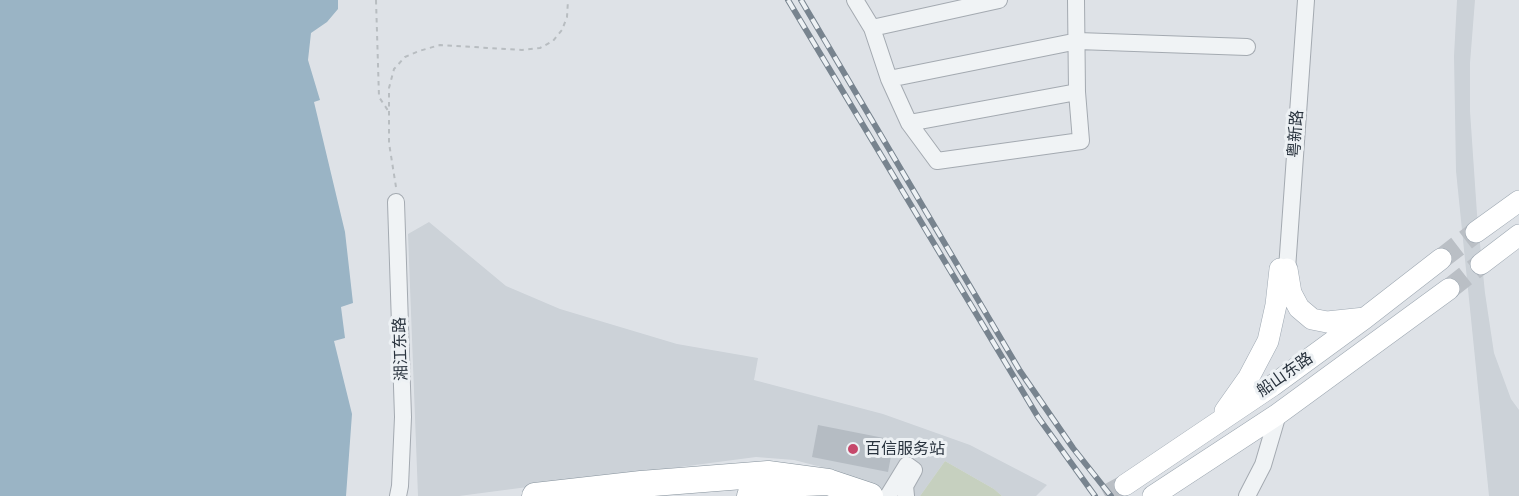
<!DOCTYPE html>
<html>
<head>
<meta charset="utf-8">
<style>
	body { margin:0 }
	canvas { display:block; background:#dee2e7 }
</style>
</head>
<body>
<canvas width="1519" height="496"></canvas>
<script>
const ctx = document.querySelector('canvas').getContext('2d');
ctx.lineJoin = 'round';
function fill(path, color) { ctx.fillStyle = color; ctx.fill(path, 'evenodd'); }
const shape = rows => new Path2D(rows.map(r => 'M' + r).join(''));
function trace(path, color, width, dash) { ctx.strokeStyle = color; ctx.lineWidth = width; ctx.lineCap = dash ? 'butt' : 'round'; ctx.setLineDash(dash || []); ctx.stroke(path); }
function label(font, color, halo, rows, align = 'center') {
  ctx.font = font + ' "PT Sans Narrow","Noto Sans SC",sans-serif'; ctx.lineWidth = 6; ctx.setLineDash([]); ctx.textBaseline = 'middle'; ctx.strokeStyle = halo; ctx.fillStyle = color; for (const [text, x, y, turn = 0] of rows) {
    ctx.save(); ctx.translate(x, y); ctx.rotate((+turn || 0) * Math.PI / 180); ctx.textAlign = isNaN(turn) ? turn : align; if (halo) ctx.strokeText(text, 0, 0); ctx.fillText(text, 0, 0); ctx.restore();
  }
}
const built = shape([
	[1457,0,1475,0,1470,63,1470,111,1477,214,1485,293,1494,353,1511,399,1519,410,1519,496,1489,496,1456,171,1454,56],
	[429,222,506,286,560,309,677,344,758,358,754,380,883,414,970,445,1047,485,1036,496,1002,496,994,489,945,461,920,496,883,496,870,486,837,471,794,460,756,457,459,496,418,496,408,234]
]);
const green = shape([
	[945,461,994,489,1002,496,920,496]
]);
const water = shape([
	[0,0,338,0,338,9,327,22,311,33,308,60,320,100,314,102,345,232,353,303,341,307,345,338,334,341,352,414,346,496,0,496]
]);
const building = shape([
	[818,425,894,440,888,472,812,457]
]);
const majorTunnel = shape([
	[1441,259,1476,232],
	[1449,289,1481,264],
	[1105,496,1125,485]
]);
const path = shape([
	[376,0,379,97,389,112],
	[396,187,389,143,389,88,394,69,405,57,419,51,440,45,522,50,540,48,553,41,562,30,567,17,568,0]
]);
const minor = shape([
	[855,0,872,28,889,79,909,123,937,161,1081,141,1077,92,1076,0],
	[872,28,999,0],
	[889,79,1078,41,1247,47],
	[909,123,1077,92],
	[396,202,403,417,400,486,398,496],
	[1287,269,1306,0],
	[888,496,907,465,914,470,905,486,906,496],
	[1247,496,1263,465,1278,414]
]);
const major = shape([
	[1476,232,1519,201],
	[1481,264,1519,235],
	[1287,269,1291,293,1299,308,1312,319,1327,322,1365,318],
	[1225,411,1249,377,1268,341,1276,305,1280,269],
	[1125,485,1272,386,1365,318,1441,259],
	[1153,496,1278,414,1449,289]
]);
const highway = shape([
	[535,496,641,484,768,474,828,482],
	[750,496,781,484,828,482,870,496]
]);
const rail = shape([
	[788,0,1038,417,1095,496],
	[801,0,1020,371,1073,448,1111,496]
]);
const markers = [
	[853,449,6,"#c6486b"]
];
const streetNames = [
	["粤新路",1296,134,-86],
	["湘江东路",401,349,-92],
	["船山东路",1285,375,-35]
];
const poiNames = [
	["百信服务站",865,449]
];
fill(built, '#ccd2d8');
fill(green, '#c6d0bf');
fill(water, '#9ab4c5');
fill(building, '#b5bcc3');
trace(majorTunnel, '#babfc5', 21, [21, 10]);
trace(minor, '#a4aab1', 18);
trace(major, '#9ea8b2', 22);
trace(highway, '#86929c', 27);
trace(path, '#b8bdc1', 2, [4.5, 4.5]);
trace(minor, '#f0f3f5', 16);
trace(major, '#fff', 21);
trace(highway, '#fff', 26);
trace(rail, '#78848f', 6);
trace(rail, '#edf1f4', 4, [11]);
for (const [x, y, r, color] of markers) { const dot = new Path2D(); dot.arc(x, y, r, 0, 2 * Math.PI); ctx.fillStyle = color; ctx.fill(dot); trace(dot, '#edf1f4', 2); }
label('16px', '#28323d', '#edf1f4', streetNames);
label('16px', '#28323d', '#edf1f4', poiNames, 'left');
</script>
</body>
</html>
